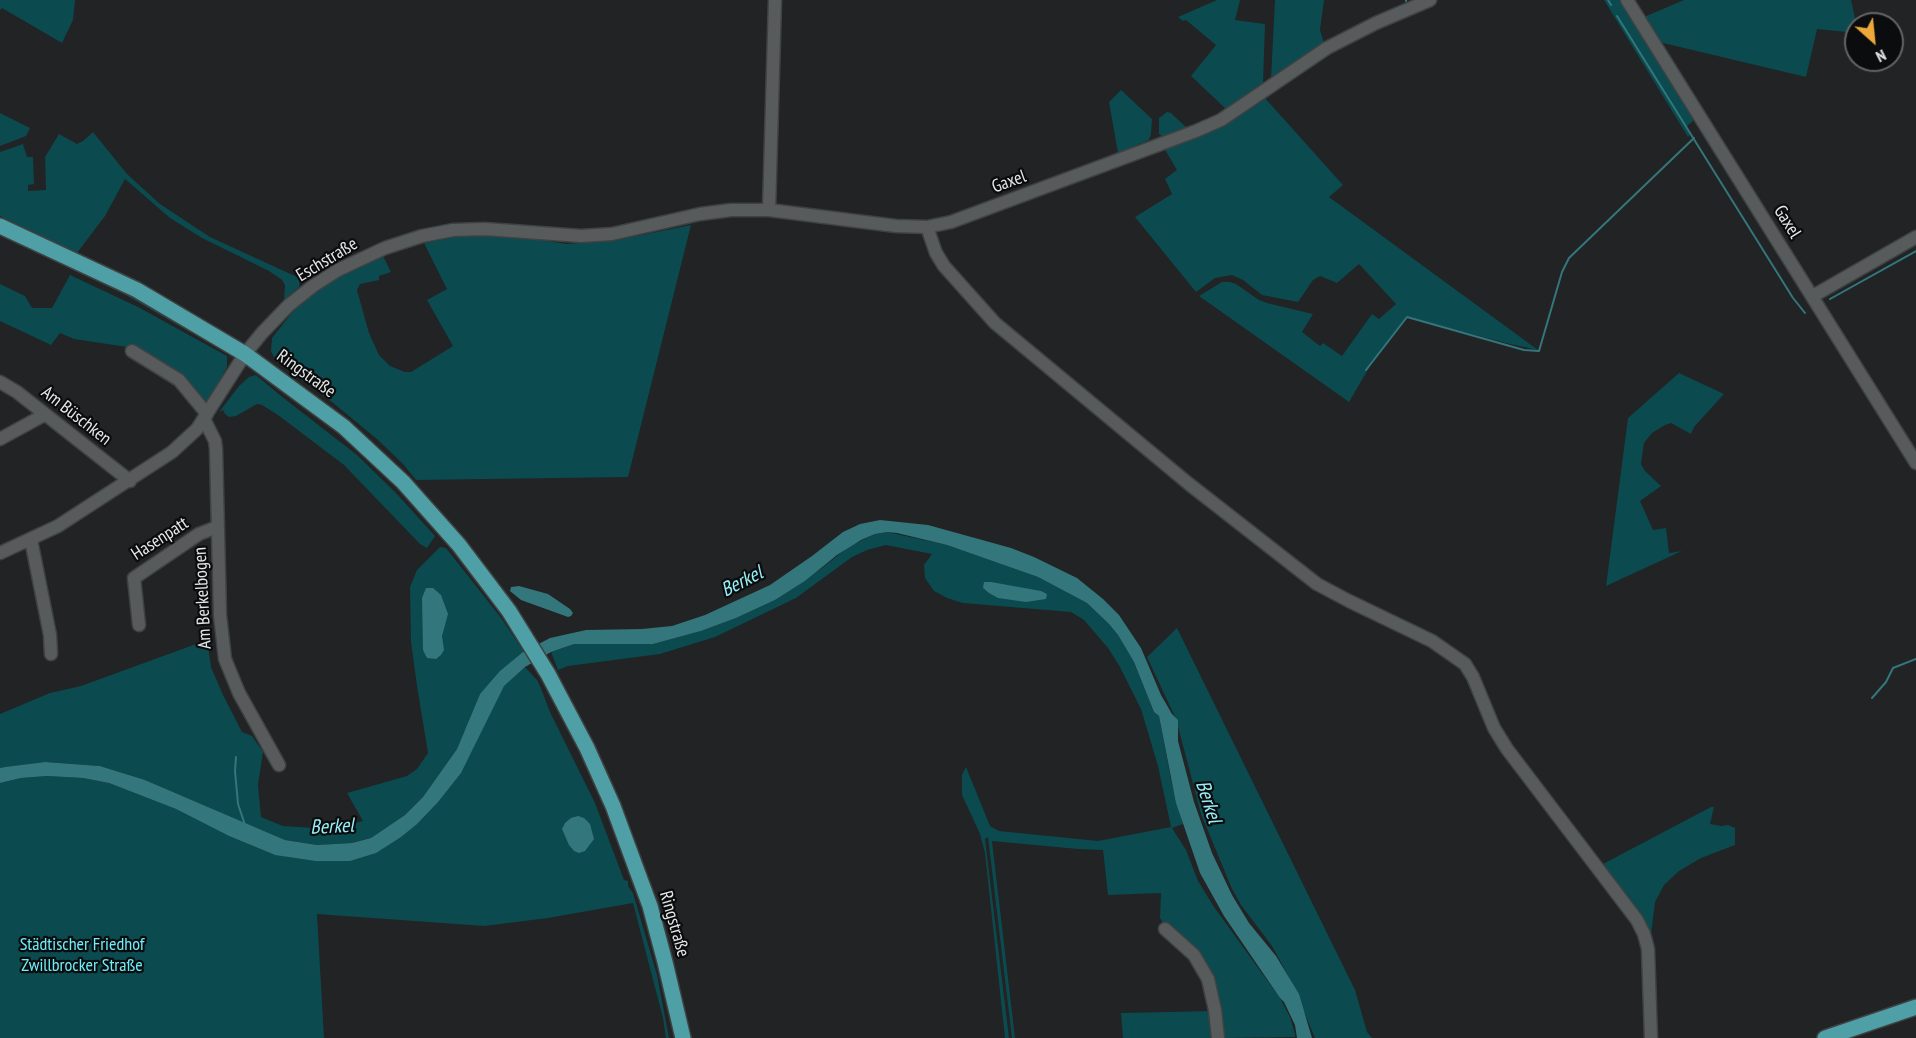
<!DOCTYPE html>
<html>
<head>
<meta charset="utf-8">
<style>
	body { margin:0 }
	#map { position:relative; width:1916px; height:1038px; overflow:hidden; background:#212324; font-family:"PT Sans Narrow",sans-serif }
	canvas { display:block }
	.north { position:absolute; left:1844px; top:12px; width:60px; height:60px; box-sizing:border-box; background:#0b0c0d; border:2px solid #636465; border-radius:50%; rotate:153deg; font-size:16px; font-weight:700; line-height:24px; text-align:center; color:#e6e8e8 }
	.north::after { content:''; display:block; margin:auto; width:21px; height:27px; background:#eba93a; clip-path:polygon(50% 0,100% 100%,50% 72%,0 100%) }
</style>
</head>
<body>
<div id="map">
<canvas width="1916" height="1038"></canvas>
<div class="north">N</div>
</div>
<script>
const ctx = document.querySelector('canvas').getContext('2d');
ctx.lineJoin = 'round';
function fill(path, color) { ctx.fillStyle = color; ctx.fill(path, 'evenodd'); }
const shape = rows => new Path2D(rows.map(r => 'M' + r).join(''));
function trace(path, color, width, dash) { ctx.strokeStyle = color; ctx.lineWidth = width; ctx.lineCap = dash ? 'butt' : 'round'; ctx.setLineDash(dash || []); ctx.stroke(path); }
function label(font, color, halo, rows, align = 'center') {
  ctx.font = font + ' "PT Sans Narrow",sans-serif'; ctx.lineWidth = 4.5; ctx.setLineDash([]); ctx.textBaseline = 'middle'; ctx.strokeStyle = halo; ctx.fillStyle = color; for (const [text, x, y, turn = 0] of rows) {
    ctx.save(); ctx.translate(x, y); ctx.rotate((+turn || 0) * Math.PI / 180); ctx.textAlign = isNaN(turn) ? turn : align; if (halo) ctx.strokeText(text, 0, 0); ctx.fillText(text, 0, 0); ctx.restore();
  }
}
const green = shape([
	[0,0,75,0,73,20,62,43,2,8,0,10],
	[1217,0,1240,0,1235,20,1265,24,1263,84,1226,109,1191,76,1216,45,1186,20,1183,21,1178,17],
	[1275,0,1324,0,1320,30,1324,43,1271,79],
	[1604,0,1624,0,1698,117,1687,126,1690,135,1688,137],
	[1684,0,1851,0,1856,23,1851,22,1847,32,1817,29,1806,77,1663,43,1657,37,1644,17],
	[1121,90,1152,119,1151,134,1149,140,1118,153,1109,102],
	[1264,97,1343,185,1329,197,1538,350,1510,344,1406,317,1370,366,1349,402,1199,296,1222,282,1230,282,1236,284,1259,300,1267,303,1313,314,1302,332,1320,346,1323,343,1342,356,1372,314,1379,319,1396,304,1359,264,1337,283,1320,276,1313,280,1298,302,1262,295,1243,280,1232,275,1215,278,1196,292,1135,217,1172,194,1165,179,1177,170,1164,148],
	[1167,112,1171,113,1187,128,1162,136,1159,134,1159,118],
	[0,113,30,128,26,136,0,146],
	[93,132,127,174,160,204,210,237,297,277,300,281,299,287,284,300,285,285,282,280,269,271,202,238,170,218,125,179,105,216,77,253,0,216,0,152,23,144,27,157,33,157,34,184,28,185,28,191,46,190,45,157,59,134,77,144,83,141],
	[691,225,628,477,416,480,403,464,378,440,332,402,276,361,271,351,272,338,298,305,331,280,383,256,391,272,379,276,379,280,360,284,357,290,369,333,379,355,390,366,405,372,411,372,453,346,427,300,447,289,424,243,468,234,521,237,567,244,617,240],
	[0,230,97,275,209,339,188,331,126,295,9,239,0,234],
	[70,275,138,307,227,356,227,367,206,407,134,348,74,339,60,333,51,345,0,321,0,284,25,296,32,308,52,308],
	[1679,373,1724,394,1694,427,1691,434,1671,423,1665,425,1652,433,1644,443,1641,464,1645,471,1661,486,1640,501,1653,530,1666,528,1669,553,1682,551,1606,586,1628,418],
	[256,375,281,396,357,455,397,494,435,536,427,548,420,544,344,465,278,415,262,405,257,404,236,416,229,417,225,414,223,410,219,412,239,386,249,377],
	[887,532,947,545,1038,577,1087,603,1109,624,1118,635,1134,662,1154,712,1159,716,1171,780,1183,824,1172,828,1186,850,1198,881,1214,907,1280,998,1290,1017,1295,1034,1295,1037,1225,1038,1221,1035,1211,978,1167,929,1160,918,1161,893,1108,895,1103,850,1078,849,992,841,1015,1038,1012,1038,988,837,985,839,1009,1038,1005,1038,985,853,980,834,962,795,962,775,966,767,990,826,999,831,1098,841,1171,827,1158,766,1141,709,1120,667,1108,648,1084,620,1071,612,963,603,947,598,934,591,925,578,924,565,932,554,886,545,867,550,852,557,796,598,715,637,660,654,568,666,558,670,551,652,574,644,653,644,701,631,736,618,775,600,805,581,850,546,875,534],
	[440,547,446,548,502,619,524,652,480,694,457,749,423,797,405,815,371,838,352,843,317,845,285,840,145,780,100,766,45,762,0,768,0,714,50,693,81,686,207,640,211,667,223,695,242,732,252,736,263,752,258,785,261,817,283,826,330,829,363,821,347,793,407,776,417,769,428,753,417,686,411,642,410,587,417,570],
	[1177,628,1355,990,1367,1032,1372,1038,1315,1038,1292,983,1272,946,1241,905,1232,889,1201,814,1176,719,1147,657],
	[525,667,537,680,540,686,550,712,595,803,624,880,628,881,628,886,633,893,657,975,669,1038,666,1038,663,1018,633,903,548,918,484,926,317,914,324,1038,0,1038,0,783,21,778,47,776,83,778,109,783,176,809,229,836,275,855,401,837,494,703,504,685],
	[1711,807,1714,807,1710,824,1721,826,1728,825,1735,828,1735,845,1701,858,1679,871,1664,885,1655,902,1650,943,1601,865],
	[1212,1011,1213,1038,1123,1038,1121,1013]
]);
const water = shape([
	[880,520,928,525,1011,548,1034,557,1077,578,1103,599,1119,615,1141,648,1161,695,1172,714,1178,720,1178,741,1194,802,1212,853,1232,895,1249,923,1276,956,1299,994,1312,1038,1297,1038,1295,1025,1284,1002,1280,998,1224,916,1200,873,1176,803,1159,716,1154,712,1134,662,1118,635,1109,624,1087,603,1038,577,947,545,897,533,887,532,875,534,861,540,837,555,805,581,775,600,736,618,701,631,653,644,574,644,551,652,525,667,504,686,461,773,438,802,417,824,401,837,376,853,350,861,316,861,275,855,229,836,176,809,109,783,83,778,47,776,21,778,0,783,0,768,5,767,45,762,100,766,145,780,285,840,317,845,352,843,371,838,405,815,423,797,457,749,480,694,500,671,523,652,550,638,586,630,642,629,672,626,705,615,770,585,812,556,843,532,860,524],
	[984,582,991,582,1041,591,1047,594,1046,599,1026,602,998,598,989,593,983,588],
	[519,586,548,594,570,609,573,613,571,616,568,617,521,600,510,591,511,587],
	[426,588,433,588,441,595,448,614,442,636,444,650,441,655,436,659,427,658,423,650,422,598],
	[578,816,584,818,590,824,594,839,585,851,579,853,574,851,569,845,562,829,565,823,571,818]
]);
const stream = shape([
	[1608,0,1611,5],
	[1406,1,1406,0],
	[1617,16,1793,298,1805,313],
	[1830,299,1916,251],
	[1366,370,1407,317,1524,350,1539,351,1562,272,1569,258,1694,138],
	[1872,698,1886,682,1893,668,1916,659],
	[236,757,235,771,238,804,245,825]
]);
const minor = shape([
	[1627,0,1916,463],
	[769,210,775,0],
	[927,227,936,253,944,266,995,323,1189,484,1317,584,1349,601,1432,641,1465,664,1473,677,1494,728,1507,749,1637,920,1644,934,1648,949,1651,1038],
	[1813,296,1916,237],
	[132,351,179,380,207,414],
	[0,382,17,392,130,481],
	[204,419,215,441,216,449,220,615,225,659,239,693,279,765],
	[0,439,44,415],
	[31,540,50,635,51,654],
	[0,553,58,526,172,452,197,429,245,354,262,333,289,305,313,286,338,270,385,248,422,236,453,230,485,229,581,236,612,234,700,214,731,210,769,210,896,226,927,227,951,222,1196,131,1221,120,1327,48,1376,23,1430,0],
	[139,625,134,578,199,534,217,527],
	[1165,929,1194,955,1208,979,1215,1010,1218,1038]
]);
const major = shape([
	[0,226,137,290,245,354,344,427,403,482,459,545,509,611,548,674,587,748,613,806,650,906,665,962,683,1038],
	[1825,1038,1916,1007]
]);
const streetNames = [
	["Gaxel",1009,182,-20],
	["Gaxel",1787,222,58],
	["Eschstraße",327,260,-31],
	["Ringstraße",306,374,36],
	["Am Büschken",76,416,38],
	["Hasenpatt",160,539,-33],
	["Am Berkelbogen",203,598,-93],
	["Ringstraße",674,924,74]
];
const parkNames = [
	["Städtischer Friedhof",82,945],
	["Zwillbrocker Straße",82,966]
];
const waterNames = [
	["Berkel",742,582,-27],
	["Berkel",1208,802,72],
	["Berkel",332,827,-3]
];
fill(green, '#0b4a4f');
fill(water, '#33767c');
trace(stream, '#33767c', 2);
trace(minor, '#3f4242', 15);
trace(major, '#3f4242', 18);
trace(minor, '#585b5c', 12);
trace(major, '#4e9fa6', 15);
label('18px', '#e6e8e8', '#0b0c0d', streetNames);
label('18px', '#6deefa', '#0b0c0d', parkNames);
label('italic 20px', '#97f0f9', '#0b0c0d', waterNames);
</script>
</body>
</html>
